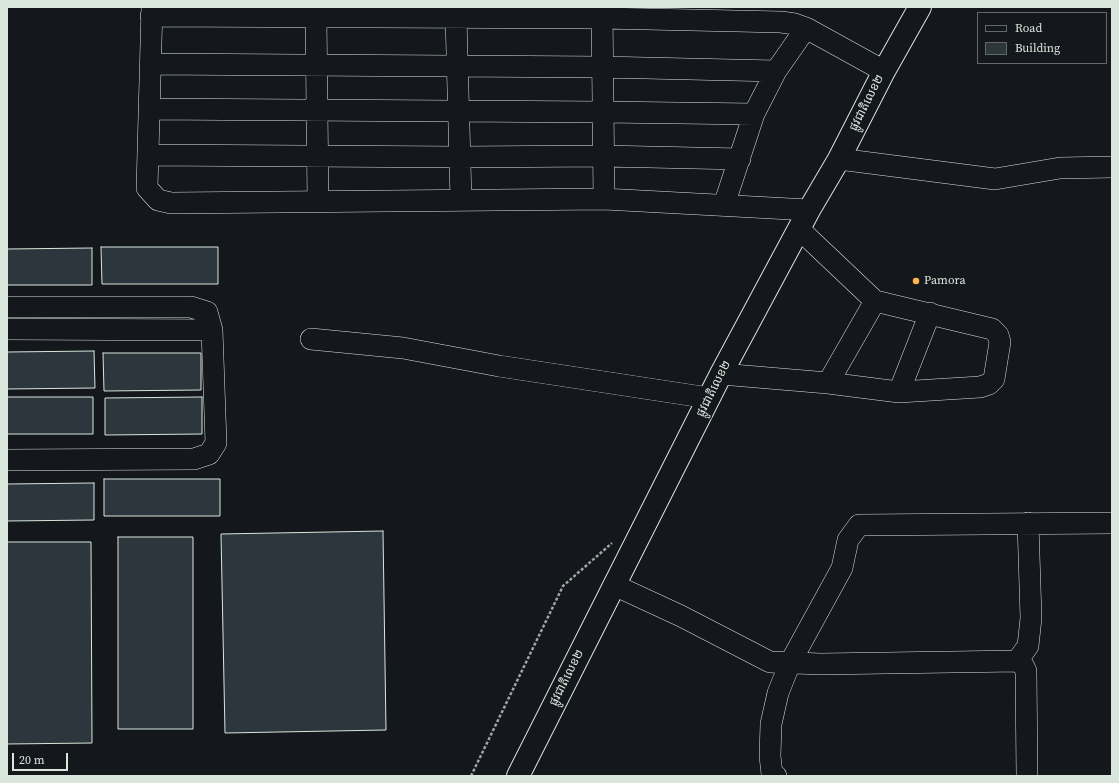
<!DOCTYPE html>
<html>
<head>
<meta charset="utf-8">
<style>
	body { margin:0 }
	#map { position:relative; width:1119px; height:783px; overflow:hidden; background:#14181c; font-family:"Source Serif 4",serif }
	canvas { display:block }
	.frame { position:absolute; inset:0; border:8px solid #d8e6dc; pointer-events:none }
	.legend { position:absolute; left:977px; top:12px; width:130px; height:52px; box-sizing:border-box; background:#14181c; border:1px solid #626a69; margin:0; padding:5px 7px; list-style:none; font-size:12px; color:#d8e6dc }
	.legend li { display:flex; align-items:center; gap:8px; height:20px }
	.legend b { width:20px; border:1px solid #626a69 }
	.scale { position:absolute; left:12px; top:753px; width:56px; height:18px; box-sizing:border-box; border:2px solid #d8e6dc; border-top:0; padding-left:5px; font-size:12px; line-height:14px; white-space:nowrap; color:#d8e6dc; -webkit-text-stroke:3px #14181c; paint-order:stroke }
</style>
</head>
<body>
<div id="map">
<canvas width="1119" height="783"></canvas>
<div class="frame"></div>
<ul class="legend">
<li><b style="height:5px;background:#14181c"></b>Road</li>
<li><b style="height:11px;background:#2c363c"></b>Building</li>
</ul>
<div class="scale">20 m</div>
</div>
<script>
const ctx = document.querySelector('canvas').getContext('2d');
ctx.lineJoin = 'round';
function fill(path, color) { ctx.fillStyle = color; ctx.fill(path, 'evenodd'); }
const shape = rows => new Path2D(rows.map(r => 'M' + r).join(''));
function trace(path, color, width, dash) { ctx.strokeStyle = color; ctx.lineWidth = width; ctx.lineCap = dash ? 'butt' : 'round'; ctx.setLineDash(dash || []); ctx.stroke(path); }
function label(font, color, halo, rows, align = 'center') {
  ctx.font = font + ' "Source Serif 4","Noto Sans Khmer",serif'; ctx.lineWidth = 3; ctx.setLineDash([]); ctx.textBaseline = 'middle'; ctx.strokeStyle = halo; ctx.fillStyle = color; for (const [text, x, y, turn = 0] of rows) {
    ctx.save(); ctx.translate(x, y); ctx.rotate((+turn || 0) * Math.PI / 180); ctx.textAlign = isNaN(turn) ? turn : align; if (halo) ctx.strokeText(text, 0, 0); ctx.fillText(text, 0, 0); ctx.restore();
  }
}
const building = shape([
	[101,247,218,247,218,284,102,284,101,247],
	[92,248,92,285,7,285,7,249,92,248],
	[94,351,95,388,7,389,7,352,94,351],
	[103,353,201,353,201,390,104,391,103,353],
	[7,397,93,397,93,434,7,434,7,397],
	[202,397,202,434,105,435,105,398,202,397],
	[104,479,220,479,220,516,104,516,104,479],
	[94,483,94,520,7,521,7,484,94,483],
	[383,531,386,730,225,733,221,534,383,531],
	[118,537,193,537,193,729,118,729,118,537],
	[7,542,91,542,92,743,7,744,7,542]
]);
const path = shape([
	[471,776,563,586,612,543]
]);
const minor = shape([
	[152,7,147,188,158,200,171,203,604,199,809,210],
	[602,7,604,199],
	[151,16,602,18,781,22,795,24,806,28,884,71],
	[316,17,318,201],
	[456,17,461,200],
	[151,64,602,67,776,71],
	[149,109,603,112,754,114],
	[148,155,460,157,603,156,740,159],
	[839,159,995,179,1060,168,1112,167],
	[724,205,754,114,776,71,806,28],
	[7,307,191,307,207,312,212,330,216,443,209,454,194,459,7,460],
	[7,329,212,330],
	[311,339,403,348,499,366,709,398],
	[721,374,828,383,899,392,980,387,989,384,994,379,1000,342,998,335,992,329,875,301,799,229],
	[828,383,875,301],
	[899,392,930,313],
	[614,585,681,616,770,662,821,664,1017,661,1023,665,1026,671,1027,776],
	[1017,661,1028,646,1031,618,1028,523],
	[776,776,772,774,770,756,771,724,778,693,790,663,842,568,848,540,859,525,1112,523]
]);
const highway = shape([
	[518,776,721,374,809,210,839,159,884,71,920,7]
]);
const markers = [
	[916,281,4,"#ffb74d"]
];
const streetNames = [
	["ផ្លូវជាតិលេខ២",867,103,-63],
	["ផ្លូវជាតិលេខ២",714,389,-63],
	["ផ្លូវជាតិលេខ២",567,678,-63]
];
const poiNames = [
	["Pamora",924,281]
];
fill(building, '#2c363c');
trace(building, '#d8e6dc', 1);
trace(minor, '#d8e6dc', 22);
trace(highway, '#d8e6dc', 24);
trace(path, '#9da8a2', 2.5, [3, 2]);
trace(minor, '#14181c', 21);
trace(highway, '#14181c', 22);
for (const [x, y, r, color] of markers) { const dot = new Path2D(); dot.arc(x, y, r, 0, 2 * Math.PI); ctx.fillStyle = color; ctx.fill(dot); trace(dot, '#14181c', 1.5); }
label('12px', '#d8e6dc', '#14181c', streetNames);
label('12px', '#d8e6dc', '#14181c', poiNames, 'left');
</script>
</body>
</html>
